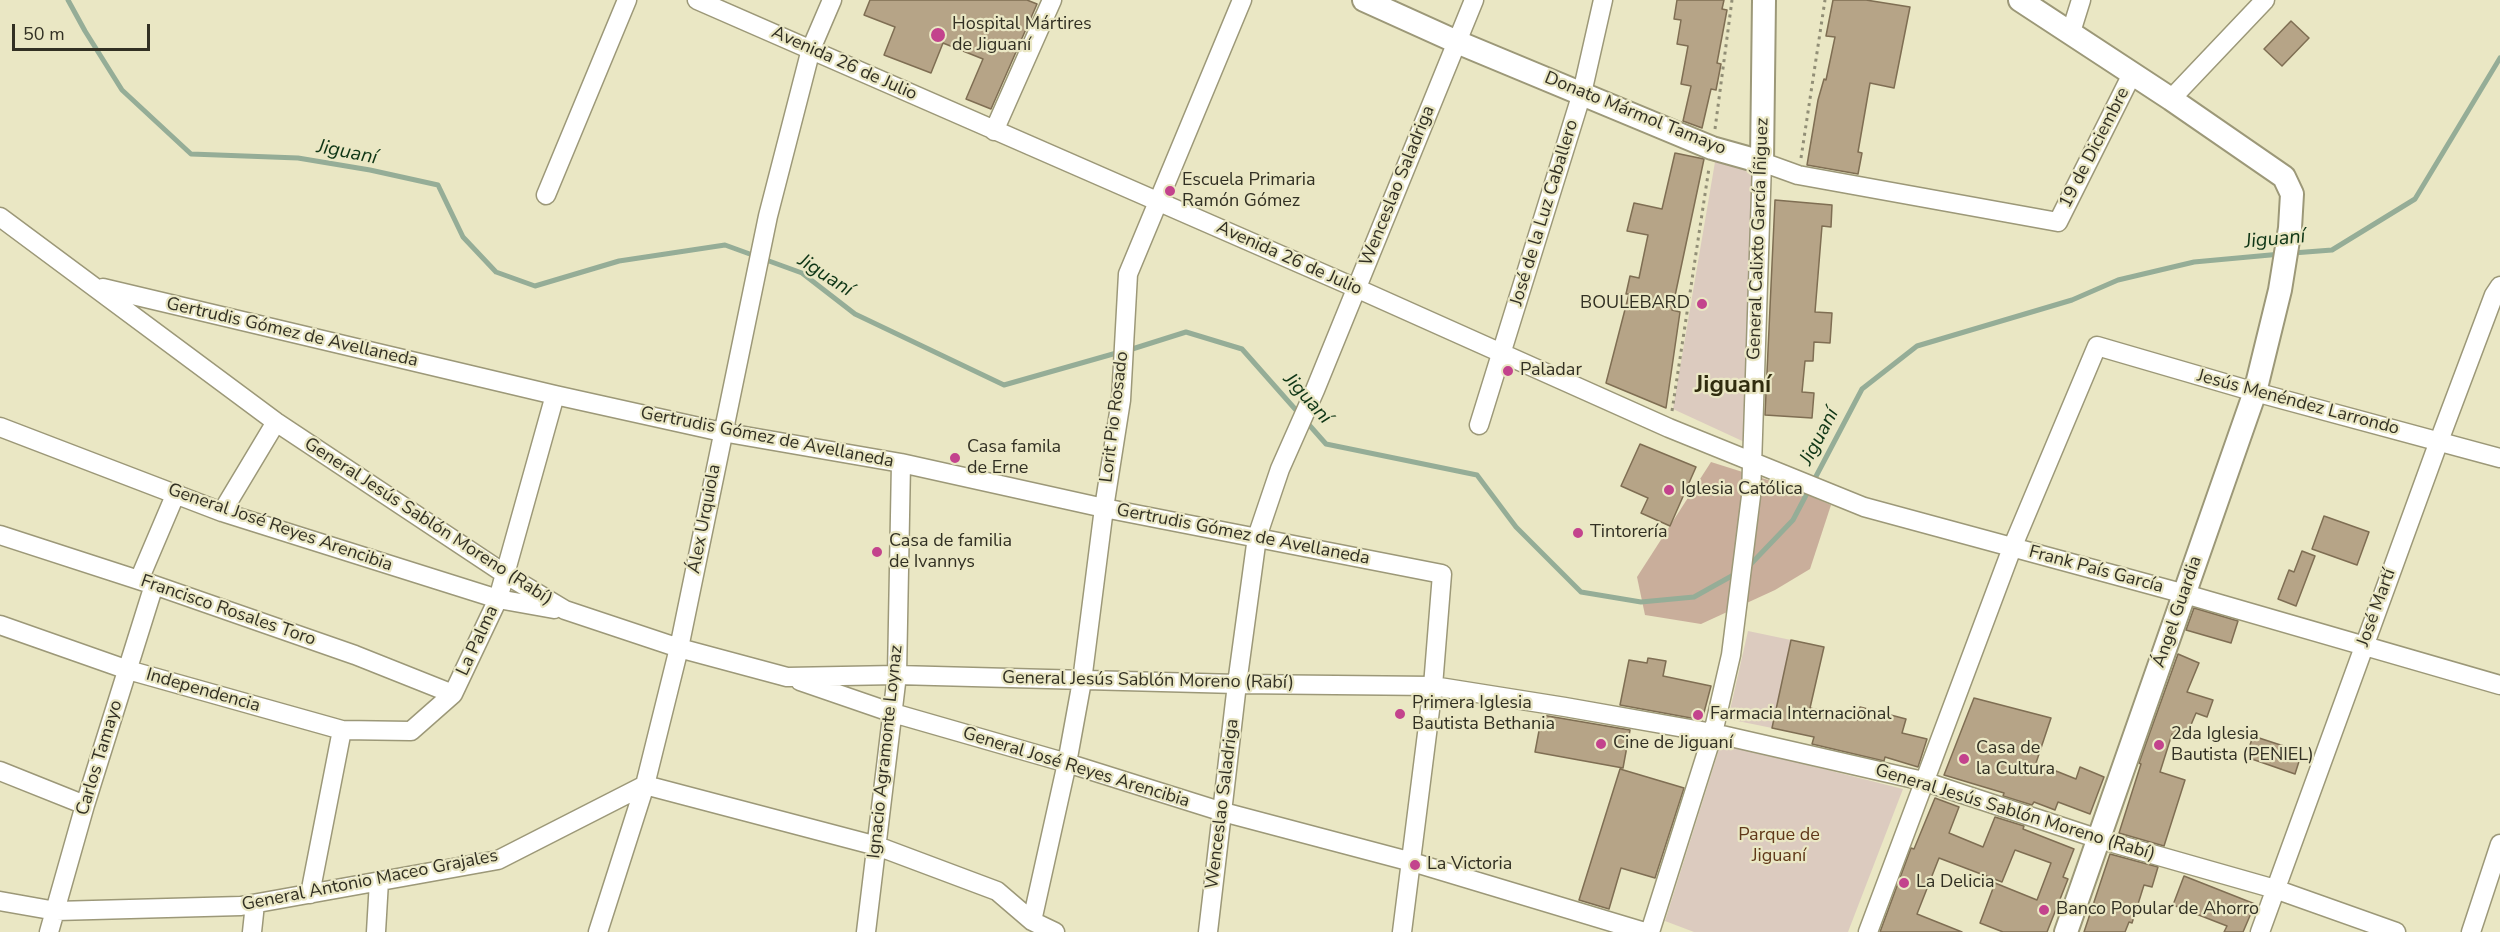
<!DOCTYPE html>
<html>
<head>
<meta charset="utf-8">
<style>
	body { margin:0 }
	#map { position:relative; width:2500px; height:932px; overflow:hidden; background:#eae7c4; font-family:"Nunito Sans",sans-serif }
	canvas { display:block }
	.scale { position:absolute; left:12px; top:24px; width:138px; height:27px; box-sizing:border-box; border:3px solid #323023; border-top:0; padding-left:8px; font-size:18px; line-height:21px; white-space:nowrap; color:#323023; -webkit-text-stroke:4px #eae7c4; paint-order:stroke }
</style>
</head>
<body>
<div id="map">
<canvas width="2500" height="932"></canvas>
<div class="scale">50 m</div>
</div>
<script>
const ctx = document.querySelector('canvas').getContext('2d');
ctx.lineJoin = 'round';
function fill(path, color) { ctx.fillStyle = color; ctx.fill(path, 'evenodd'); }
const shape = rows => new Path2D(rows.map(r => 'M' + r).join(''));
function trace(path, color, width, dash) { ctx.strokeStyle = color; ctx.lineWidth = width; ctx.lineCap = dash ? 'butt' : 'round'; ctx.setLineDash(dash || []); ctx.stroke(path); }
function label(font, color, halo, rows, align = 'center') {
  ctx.font = font + ' "Nunito Sans",sans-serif'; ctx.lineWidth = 4.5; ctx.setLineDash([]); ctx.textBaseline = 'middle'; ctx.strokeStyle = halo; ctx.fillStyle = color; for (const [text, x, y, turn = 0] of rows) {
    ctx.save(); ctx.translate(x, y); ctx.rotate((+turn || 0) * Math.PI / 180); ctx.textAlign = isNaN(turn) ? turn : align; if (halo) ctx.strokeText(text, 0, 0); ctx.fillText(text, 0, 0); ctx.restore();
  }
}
const green = shape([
	[1716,156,1754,173,1751,445,1673,409],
	[1748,631,1791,640,1772,728,1728,719],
	[1721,743,1903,789,1848,932,1694,932,1665,921]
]);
const forest = shape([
	[1711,462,1787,486,1831,505,1810,569,1775,590,1701,624,1645,615,1637,577]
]);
const stream = shape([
	[68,0,85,31,122,90,191,154,298,158,370,170,438,185,463,237,496,272,535,286,619,261,725,245,802,273,855,314,1004,385,1120,352],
	[2293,253,2332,250,2415,199,2500,58],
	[1129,350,1186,332,1242,349,1326,444,1477,475,1516,527,1581,592,1641,602,1694,597,1737,573],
	[1748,567,1793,520,1862,389,1917,346,2072,300,2118,280,2194,262,2281,254]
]);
const building = shape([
	[870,0,1027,0,1037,4,991,109,966,99,983,59,943,43,931,73,884,55,895,27,864,15,870,0],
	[1677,0,1724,0,1722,9,1727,10,1717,63,1721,64,1716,90,1711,89,1702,128,1683,121,1691,86,1681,84,1688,46,1677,44,1681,20,1674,19,1677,0],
	[1833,0,1866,0,1910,7,1894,88,1870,83,1858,152,1862,153,1858,174,1807,165,1818,100,1824,79,1826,80,1835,37,1826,36,1833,0],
	[2291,21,2309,38,2282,66,2264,49,2291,21],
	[1675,153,1704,159,1672,310,1680,312,1666,408,1606,383,1629,294,1626,294,1630,276,1639,278,1648,235,1627,231,1634,203,1662,209,1675,153],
	[1775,200,1832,205,1831,227,1822,226,1815,312,1832,313,1830,343,1814,342,1813,361,1805,361,1802,392,1814,393,1812,418,1765,415,1775,200],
	[1640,444,1696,467,1670,526,1641,513,1648,498,1621,486,1640,444],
	[2324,516,2369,532,2357,565,2312,549,2324,516],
	[2302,551,2315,556,2296,606,2278,599,2289,570,2294,572,2302,551],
	[2194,608,2238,621,2231,643,2186,630,2194,608],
	[1791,640,1824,647,1810,708,1857,720,1860,707,1906,719,1902,733,1927,739,1918,767,1885,757,1884,761,1812,744,1814,737,1772,728,1791,640],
	[2178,654,2199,663,2187,692,2213,700,2207,717,2196,713,2185,739,2172,734,2160,772,2185,780,2164,846,2119,833,2141,764,2139,763,2178,654],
	[1648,658,1666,661,1663,676,1711,686,1702,720,1620,705,1629,660,1647,663,1648,658],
	[1974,698,2051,718,2036,763,2076,779,2080,767,2104,777,2090,814,2058,802,2055,810,2034,802,2032,805,2003,796,2004,793,1944,775,1974,698],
	[1542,715,1630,730,1623,768,1535,752,1542,715],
	[2253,736,2302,752,2295,774,2246,757,2253,736],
	[1620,769,1684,788,1655,878,1621,868,1609,909,1579,900,1620,769],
	[1935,798,1959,807,1949,833,1983,847,1995,817,2024,826,2023,829,2074,849,2063,877,2068,879,2047,932,2003,932,1980,923,1995,883,2037,900,2051,863,2015,850,2002,882,1939,858,1917,914,1962,932,1880,932,1911,848,1914,849,1935,798],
	[2110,854,2158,867,2152,887,2144,885,2132,923,2129,922,2125,932,2084,932,2110,854],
	[2184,876,2255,904,2243,932,2224,932,2227,926,2173,905,2184,876]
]);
const path = shape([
	[1715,129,1732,0],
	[1801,158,1825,0],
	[1672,411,1709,168]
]);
const minor = shape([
	[697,0,1356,288,1669,428,1864,507,2185,594,2500,685],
	[2071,32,2081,0],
	[2171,99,2265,0],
	[994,131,1052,0],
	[546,195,627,0],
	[0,217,276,422,505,574,565,610,679,648,787,677,897,675,1237,684,1433,686,1565,707,1713,733,1923,781,2099,839,2275,889,2396,932],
	[103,288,555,395,722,432,901,463,1104,508,1442,574,1433,686,1402,932],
	[1479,425,1582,93,1603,0],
	[0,427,222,512,498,599,554,609],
	[222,512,276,422],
	[0,535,154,585,355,655,453,694],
	[139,580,176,493],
	[0,625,128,670,342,730,411,731,453,694,498,599,555,395],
	[800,681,893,713,1067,763,1223,812,1412,862,1645,932],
	[0,771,85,805],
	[310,894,342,730],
	[0,901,56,911,241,906,498,860,645,785,877,846,997,891,1032,921,1055,932],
	[1032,921,1067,763,1082,681,1104,508,1121,400,1128,274,1242,0],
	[49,932,85,805,154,585],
	[252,932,255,904],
	[376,932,379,881],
	[598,932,645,785,679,648,768,216,811,49,832,0],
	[866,932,897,675,901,463],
	[1208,932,1237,684,1257,537,1280,469,1315,390,1474,0],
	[1650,932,1713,733,1731,655,1751,496,1762,162,1798,175,2058,222,2132,74],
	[1868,932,2012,548,2097,346,2255,392,2500,458],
	[2260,932,2439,441,2494,295,2500,286],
	[2471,932,2500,844]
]);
const major = shape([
	[1364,0,1457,42,1712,148,1762,162,1764,0],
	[2020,0,2171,99,2284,177,2292,194,2290,228,2280,290,2255,392,2066,932]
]);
const markers = [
	[938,35,8,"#c3438d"],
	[1170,191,6,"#c3438d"],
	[1702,304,6,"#c3438d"],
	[1508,371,6,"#c3438d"],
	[955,458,6,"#c3438d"],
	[1669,490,6,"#c3438d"],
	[1578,533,6,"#c3438d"],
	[877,552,6,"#c3438d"],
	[1400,714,6,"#c3438d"],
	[1698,715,6,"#c3438d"],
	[1601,744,6,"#c3438d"],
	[2159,745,6,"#c3438d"],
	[1964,759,6,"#c3438d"],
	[1415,865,6,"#c3438d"],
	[1904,883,6,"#c3438d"],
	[2044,910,6,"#c3438d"]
];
const poiNames = [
	["Hospital Mártires",952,25],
	["de Jiguaní",952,46],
	["Escuela Primaria",1182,181],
	["Ramón Gómez",1182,202],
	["BOULEBARD",1690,304,"right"],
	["Paladar",1520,371],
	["Casa famila",967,448],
	["de Erne",967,469],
	["Iglesia Católica",1681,490],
	["Tintorería",1590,533],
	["Casa de familia",889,542],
	["de Ivannys",889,563],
	["Primera Iglesia",1412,704],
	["Bautista Bethania",1412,725],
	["Farmacia Internacional",1710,715],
	["2da Iglesia",2171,735],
	["Bautista (PENIEL)",2171,756],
	["Cine de Jiguaní",1613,744],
	["Casa de",1976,749],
	["la Cultura",1976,770],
	["La Victoria",1427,865],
	["La Delicia",1916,883],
	["Banco Popular de Ahorro",2056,910]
];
const streetNames = [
	["Avenida 26 de Julio",844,64,24],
	["Donato Mármol Tamayo",1635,114,22],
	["19 de Diciembre",2095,148,-63],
	["Wenceslao Saladriga",1398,186,-68],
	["José de la Luz Caballero",1545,213,-73],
	["General Calixto García Íñiguez",1759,239,-88],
	["Avenida 26 de Julio",1289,259,24],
	["Gertrudis Gómez de Avellaneda",292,333,13],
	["Jesús Menéndez Larrondo",2298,403,15],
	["Lorit Pio Rosado",1115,417,-83],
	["Gertrudis Gómez de Avellaneda",767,438,11],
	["Álex Urquiola",705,519,-79],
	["General Jesús Sablón Moreno (Rabí)",428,522,33],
	["General José Reyes Arencibia",280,528,19],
	["Gertrudis Gómez de Avellaneda",1243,535,11],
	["Frank País García",2096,570,15],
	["José Martí",2377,608,-70],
	["Francisco Rosales Toro",228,611,19],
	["Ángel Guardia",2178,612,-71],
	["La Palma",478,641,-65],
	["General Jesús Sablón Moreno (Rabí)",1148,681,1],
	["Independencia",203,691,16],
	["Ignacio Agramonte Loynaz",886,752,-84],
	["Carlos Tamayo",100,758,-73],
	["General José Reyes Arencibia",1076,768,17],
	["Wenceslao Saladriga",1223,804,-83],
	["General Jesús Sablón Moreno (Rabí)",2015,813,17],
	["General Antonio Maceo Grajales",370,881,-11]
];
const parkNames = [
	["Parque de",1779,836],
	["Jiguaní",1779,857]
];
const waterNames = [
	["Jiguaní",347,153,11],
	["Jiguaní",2275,240,-5],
	["Jiguaní",825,276,33],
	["Jiguaní",1307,399,48],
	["Jiguaní",1820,437,-62]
];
const districtNames = [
	["Jiguaní",1733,386]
];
fill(green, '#dccbbf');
fill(forest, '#c9ae9b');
trace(stream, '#95ad97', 5);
fill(building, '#b6a487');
trace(building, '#7f6e53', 1.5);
trace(minor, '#9c9878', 21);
trace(major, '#9c9878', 26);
trace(path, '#918e76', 3, [3, 4.5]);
trace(minor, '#fff', 18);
trace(major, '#fff', 22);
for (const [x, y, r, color] of markers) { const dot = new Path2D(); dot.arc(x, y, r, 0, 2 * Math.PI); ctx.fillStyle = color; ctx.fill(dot); trace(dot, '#eae7c4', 2); }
label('18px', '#323023', '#eae7c4', poiNames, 'left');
label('18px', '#323023', '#eae7c4', streetNames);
label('18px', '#603819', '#eae7c4', parkNames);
label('italic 20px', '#0e3515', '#eae7c4', waterNames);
label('bold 24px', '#302c0f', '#eae7c4', districtNames);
</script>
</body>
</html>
